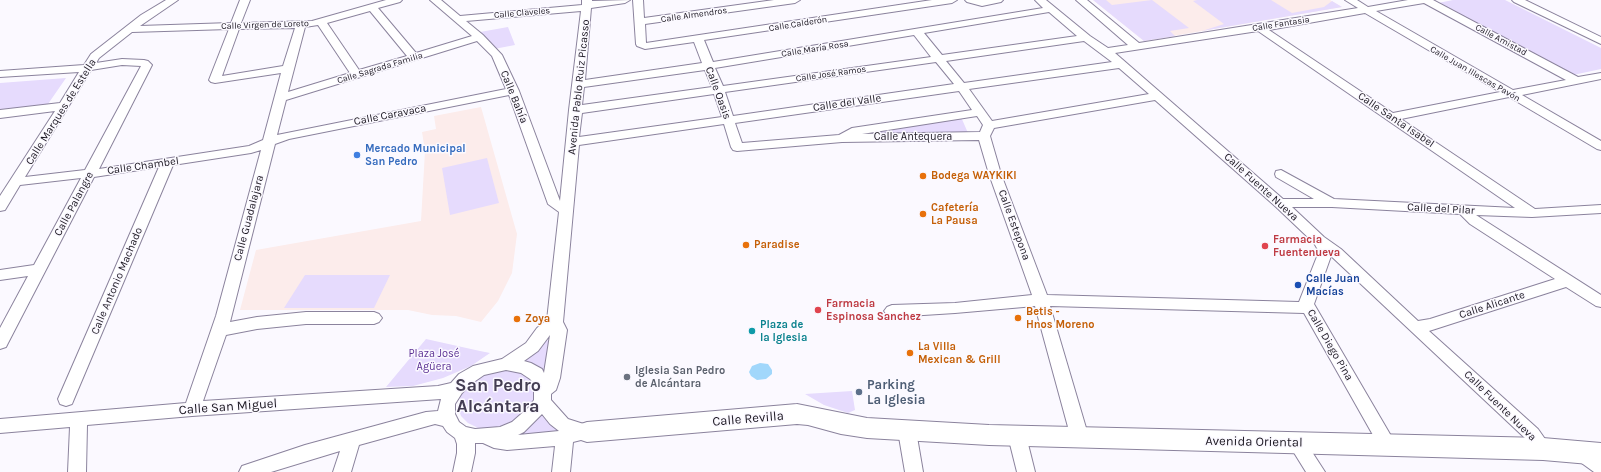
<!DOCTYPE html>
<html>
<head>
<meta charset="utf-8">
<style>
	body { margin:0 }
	canvas { display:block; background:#fbf9ff }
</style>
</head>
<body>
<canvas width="1601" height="472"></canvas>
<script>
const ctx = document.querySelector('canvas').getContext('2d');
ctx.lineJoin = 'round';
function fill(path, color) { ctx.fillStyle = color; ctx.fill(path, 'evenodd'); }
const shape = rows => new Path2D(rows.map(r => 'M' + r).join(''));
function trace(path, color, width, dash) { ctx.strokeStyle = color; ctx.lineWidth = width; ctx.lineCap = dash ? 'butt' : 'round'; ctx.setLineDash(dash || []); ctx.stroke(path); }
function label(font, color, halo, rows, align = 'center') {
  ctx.font = font + ' Karla,sans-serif'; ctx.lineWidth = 3; ctx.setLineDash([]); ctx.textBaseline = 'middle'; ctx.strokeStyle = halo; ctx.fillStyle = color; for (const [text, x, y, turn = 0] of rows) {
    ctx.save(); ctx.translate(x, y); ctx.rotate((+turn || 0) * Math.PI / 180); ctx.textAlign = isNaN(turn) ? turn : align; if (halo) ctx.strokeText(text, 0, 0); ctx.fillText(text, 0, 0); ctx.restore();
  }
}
const education = shape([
	[1093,0,1330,0,1342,7,1144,41],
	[481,107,517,234,512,273,498,301,481,322,456,316,432,315,408,310,240,310,256,250,421,221,425,151,422,132,436,129,434,116]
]);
const green = shape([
	[1093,0,1106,0,1112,5,1152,0,1189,28,1170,31,1175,36,1144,41],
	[1197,0,1271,0,1292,13,1324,7,1332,1,1342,7,1202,31,1224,24,1193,1],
	[1453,0,1505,0,1601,48,1601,69,1573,75,1438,3],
	[508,27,515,45,494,49,480,32],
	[66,78,48,104,0,110,0,83],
	[961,117,968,133,877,135,875,130],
	[487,158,499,203,450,215,442,168],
	[305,275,390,275,374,308,284,308],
	[426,339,480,351,490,353,471,366,443,378,413,386,386,387],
	[546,340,549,341,546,370,543,371,523,361],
	[500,370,511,370,522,373,529,378,534,385,535,394,532,403,526,412,517,420,505,425,491,428,478,428,468,423,461,416,458,407,460,397,466,387,476,379,487,373],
	[852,391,855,410,848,413,824,405,805,394],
	[542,414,559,429,559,431,519,436]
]);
const water = shape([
	[760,363,768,364,772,370,772,374,766,379,757,380,751,376,749,372,752,366]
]);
const street = shape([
	[166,0,178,0,140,26,231,23,240,0,250,0,241,23,312,21,386,0,402,0,400,2,378,8,416,53,472,36,430,0,441,0,460,16,582,5,582,0,592,0,592,1,630,0,625,3,591,8,585,80,702,63,694,42,645,49,637,46,636,44,633,0,643,0,644,18,774,0,800,0,795,3,645,24,646,43,932,0,957,0,952,3,704,40,713,62,1043,8,1035,0,1046,0,1090,36,1108,48,1128,45,1076,0,1087,0,1139,43,1358,8,1345,0,1357,0,1368,7,1408,0,1433,0,1578,77,1601,73,1601,79,1522,95,1601,141,1601,150,1597,149,1509,97,1401,119,1535,209,1601,205,1601,213,1532,217,1476,215,1601,295,1601,307,1596,306,1566,287,1429,331,1538,429,1552,449,1549,454,1543,456,1537,454,1526,439,1331,256,1314,304,1394,441,1397,446,1394,451,1388,453,1382,451,1304,313,1050,306,1089,438,1086,443,1080,445,1074,443,1071,438,1035,306,955,313,892,317,887,315,884,311,887,307,892,305,955,303,1032,295,989,174,979,140,842,142,737,151,733,150,731,147,724,124,579,145,563,322,567,330,560,378,556,390,551,394,551,400,568,419,593,427,596,432,593,437,573,442,570,472,552,472,555,446,507,450,494,448,483,443,475,443,475,453,471,472,453,472,457,453,457,444,455,438,447,432,443,426,435,424,359,445,351,472,333,472,340,451,271,472,239,472,242,466,305,445,426,412,438,411,441,399,192,416,87,425,86,472,68,472,70,427,0,433,0,419,186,403,216,316,261,150,251,153,173,165,74,399,72,404,66,406,60,404,58,399,159,167,94,177,8,343,6,347,0,349,0,328,28,276,0,280,0,270,34,265,81,178,20,185,5,210,0,211,0,196,55,111,0,118,0,110,60,103,79,72,0,77,0,71,84,65,91,54,141,15,166,0],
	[1424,3,1566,80,1513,90,1376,11,1424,3],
	[370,11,407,56,359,70,327,23,370,11],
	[581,11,569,110,560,201,519,91,502,55,483,35,466,21,581,11],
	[1049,12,1077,36,942,55,924,33,1049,12],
	[1365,13,1500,92,1393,113,1269,30,1365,13],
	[318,25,350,73,288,92,305,27,318,25],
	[295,28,283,66,222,76,239,29,295,28],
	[229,29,209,80,211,82,215,83,281,73,263,140,249,146,99,169,152,65,148,61,144,60,122,59,96,63,99,58,132,32,229,29],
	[1258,31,1515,208,1334,199,1281,170,1276,171,1275,174,1276,177,1314,199,1283,199,1115,53,1258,31],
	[914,35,931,57,723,86,715,68,914,35],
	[477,41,492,56,506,89,277,135,286,100,477,41],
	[1084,41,1112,62,964,83,946,61,1084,41],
	[936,62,954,84,733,116,725,92,936,62],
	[122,65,141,66,85,170,25,177,91,70,122,65],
	[1119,68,1149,94,992,121,969,89,1119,68],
	[705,70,712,87,582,105,584,87,705,70],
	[959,91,972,110,852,128,839,135,742,143,735,123,959,91],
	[714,94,722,117,579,137,582,113,714,94],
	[509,95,548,204,559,212,547,320,537,328,526,343,502,359,473,366,459,374,451,383,438,386,203,401,226,335,257,329,306,324,374,324,379,322,382,318,379,314,374,312,306,312,257,317,230,322,275,144,289,139,509,95],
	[1155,100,1275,206,1314,243,1318,250,1318,254,1299,302,1047,295,1001,174,990,136,994,128,1155,100],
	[977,116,983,125,980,132,862,134,977,116],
	[1292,207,1332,207,1460,214,1470,224,1555,279,1430,319,1418,321,1341,249,1324,237,1292,207],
	[550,335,544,373,542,369,531,363,524,361,538,351,550,335],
	[506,370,521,373,530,379,534,384,534,400,528,408,512,422,500,427,475,429,466,427,459,422,455,414,455,404,462,393,471,384,484,375,506,370],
	[542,414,550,424,559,431,518,435,524,432,542,414],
	[965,0,1003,0,1001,2,982,6,967,2,965,0],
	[1512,0,1525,0,1601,37,1601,44,1514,2,1512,0],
	[907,424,913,426,916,431,923,472,905,472,898,431,901,426,907,424],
	[1017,429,1023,431,1026,436,1035,472,1017,472,1008,436,1011,431,1017,429],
	[1297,436,1303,438,1325,472,1306,472,1288,443,1291,438,1297,436],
	[1582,446,1601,457,1601,472,1594,472,1576,459,1573,454,1576,449,1582,446]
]);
const secondary = shape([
	[797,404,867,418,989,425,1543,438,1601,443,1601,465,1543,460,989,445,867,438,841,434,808,425,797,424,587,442,578,439,574,432,578,425,587,422,797,404]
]);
const markers = [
	[357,155,4,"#3f7fe0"],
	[923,176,4,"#e8710a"],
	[923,214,4,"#e8710a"],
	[746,245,4,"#e8710a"],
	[1265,246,4,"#e0444e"],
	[1298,285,4,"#1a4fb4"],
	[818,310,4,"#e0444e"],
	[1018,318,4,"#e8710a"],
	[517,319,4,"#e8710a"],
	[752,331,4,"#0f9aa8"],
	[910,353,4,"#e8710a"],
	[627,377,4,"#6b7280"],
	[859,392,4,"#5c6f8a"]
];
const farStreetnames = [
	["Calle Claveles",522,13,-5],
	["Calle Almendros",694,15,-8],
	["Calle Calderón",798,24,-9],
	["Calle Fantasia",1281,24,-9],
	["Calle Virgen de Loreto",265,25,-2],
	["Calle Amistad",1501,40,28],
	["Calle María Rosa",815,49,-9],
	["Calle Sagrada Familia",380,68,-17],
	["Calle José Ramos",831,74,-8],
	["Calle Juan Illescas Pavón",1475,74,30]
];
const streetNames = [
	["Avenida Pablo Ruiz Picasso",579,87,-84],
	["Calle Oasis",718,93,70],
	["Calle Bahía",514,97,68],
	["Calle del Valle",847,103,-8],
	["Calle Marques de Estella",61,112,-58],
	["Calle Caravaca",390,115,-11],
	["Calle Santa Isabel",1396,120,34],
	["Calle Antequera",913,137],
	["Calle Chambel",143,166,-8],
	["Calle Fuente Nueva",1261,187,42],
	["Calle Palangre",74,204,-62],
	["Calle del Pilar",1441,209,3],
	["Calle Guadalajara",249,218,-75],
	["Calle Estepona",1014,225,70],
	["Calle Antonio Machado",117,281,-67],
	["Calle Alicante",1492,305,-18],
	["Calle Diego Pina",1330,345,60],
	["Calle Fuente Nueva",1500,406,44]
];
const shopNames = [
	["Mercado Municipal",365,149],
	["San Pedro",365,162]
];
const foodNames = [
	["Bodega WAYKIKI",931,176],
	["Cafetería",931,208],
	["La Pausa",931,221],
	["Paradise",754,245],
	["Betis -",1026,312],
	["Hnos Moreno",1026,325],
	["Zoya",525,319],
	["La Villa",918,347],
	["Mexican & Grill",918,360]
];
const healthNames = [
	["Farmacia",1273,240],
	["Fuentenueva",1273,253],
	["Farmacia",826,304],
	["Espinosa Sanchez",826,317]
];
const transitNames = [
	["Calle Juan",1306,279],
	["Macías",1306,292]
];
const cultureNames = [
	["Plaza de",760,325],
	["la Iglesia",760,338]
];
const parkNames = [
	["Plaza José",434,354],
	["Agüera",434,367]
];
const worshipNames = [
	["Iglesia San Pedro",635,371],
	["de Alcántara",635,384]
];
const nearServicenames = [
	["Parking",867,385],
	["La Iglesia",867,400]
];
const nearStreetnames = [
	["Calle San Miguel",228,407,-4],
	["Calle Revilla",748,419,-5],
	["Avenida Oriental",1254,442,1]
];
const nearDistrictnames = [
	["San Pedro",498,386],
	["Alcántara",498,407]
];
fill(education, '#fceceb');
fill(green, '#e6dbfd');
fill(water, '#a1d7fb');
trace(street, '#8b839d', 2);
trace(secondary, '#8b839d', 2);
fill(street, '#fff');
fill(secondary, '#fff');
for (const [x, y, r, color] of markers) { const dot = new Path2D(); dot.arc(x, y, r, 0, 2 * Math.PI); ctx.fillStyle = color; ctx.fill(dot); trace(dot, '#fbf9ff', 1.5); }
label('9px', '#1b1721', '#fbf9ff', farStreetnames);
label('11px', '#1b1721', '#fbf9ff', streetNames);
label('bold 11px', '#366cbe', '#fbf9ff', shopNames, 'left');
label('bold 11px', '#c56008', '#fbf9ff', foodNames, 'left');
label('bold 11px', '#be3a42', '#fbf9ff', healthNames, 'left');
label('bold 11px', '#164399', '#fbf9ff', transitNames, 'left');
label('bold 11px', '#0d838f', '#fbf9ff', cultureNames, 'left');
label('11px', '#5c3194', '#fbf9ff', parkNames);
label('bold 11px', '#5b616d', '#fbf9ff', worshipNames, 'left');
label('bold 13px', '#4e5e75', '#fbf9ff', nearServicenames, 'left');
label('13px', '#1b1721', '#fbf9ff', nearStreetnames);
label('bold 18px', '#443d53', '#fbf9ff', nearDistrictnames);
</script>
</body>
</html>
